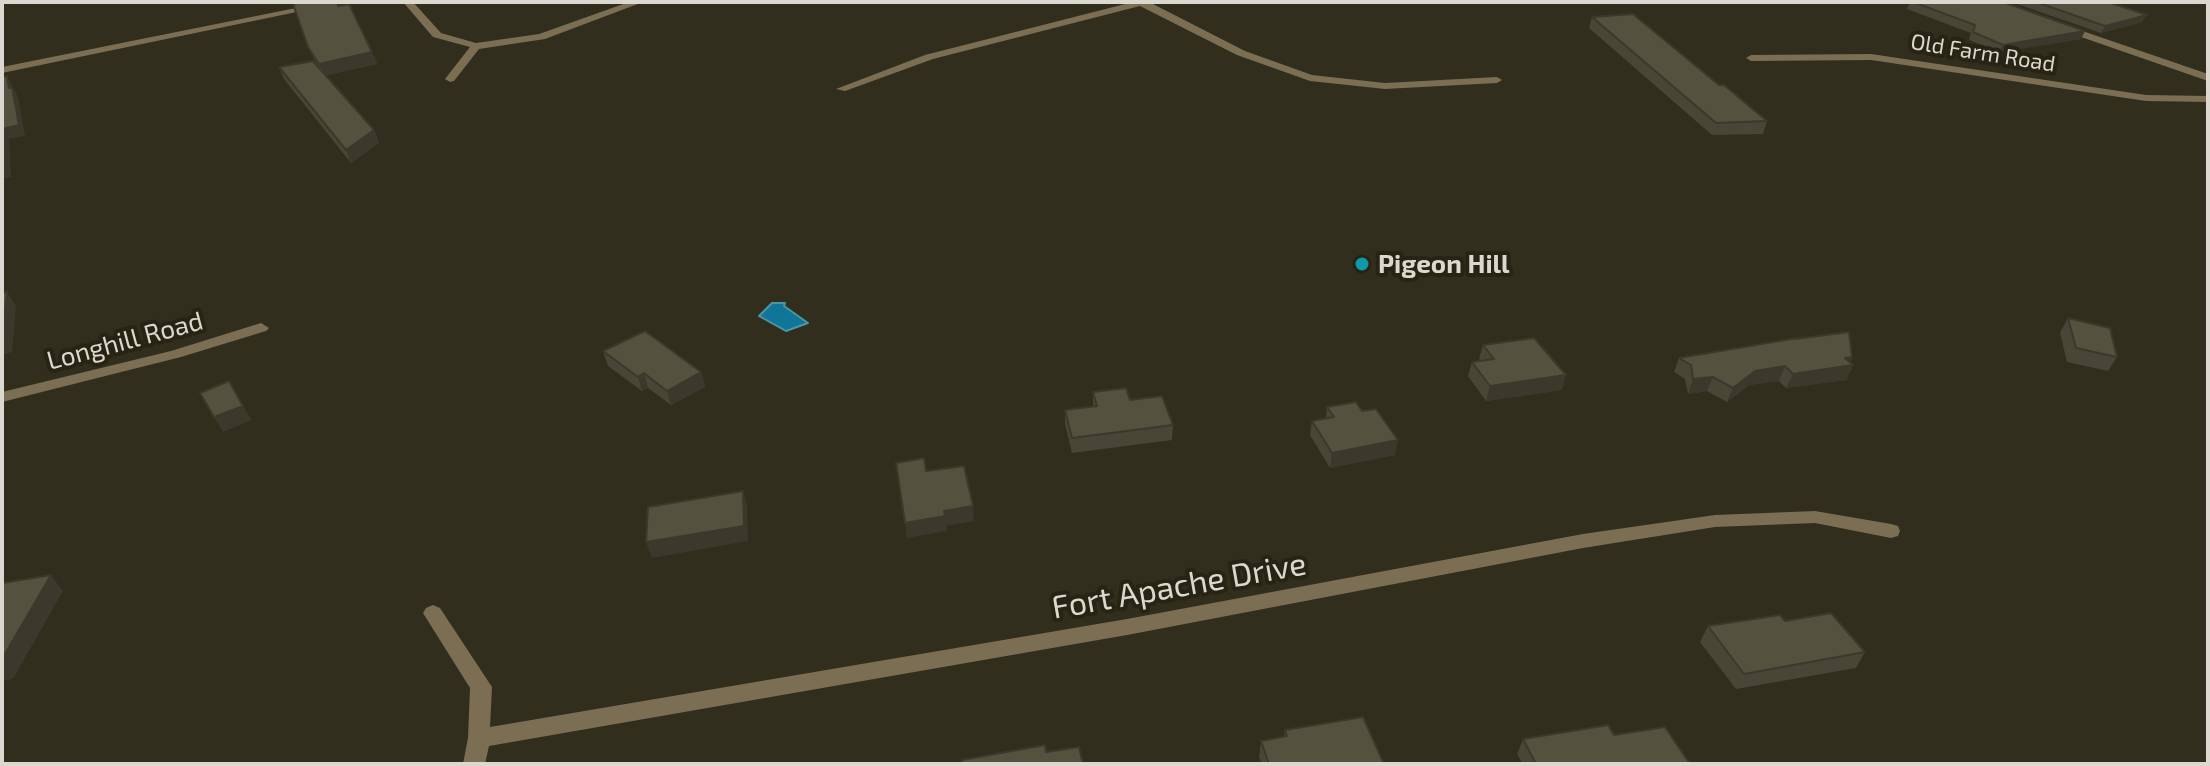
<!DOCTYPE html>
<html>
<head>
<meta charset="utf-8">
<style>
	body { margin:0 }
	#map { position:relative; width:2210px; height:766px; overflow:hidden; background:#312e1e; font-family:"Exo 2",sans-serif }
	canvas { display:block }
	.frame { position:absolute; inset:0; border:4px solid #dbd9cf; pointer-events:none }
</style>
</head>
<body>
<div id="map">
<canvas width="2210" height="766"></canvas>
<div class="frame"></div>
</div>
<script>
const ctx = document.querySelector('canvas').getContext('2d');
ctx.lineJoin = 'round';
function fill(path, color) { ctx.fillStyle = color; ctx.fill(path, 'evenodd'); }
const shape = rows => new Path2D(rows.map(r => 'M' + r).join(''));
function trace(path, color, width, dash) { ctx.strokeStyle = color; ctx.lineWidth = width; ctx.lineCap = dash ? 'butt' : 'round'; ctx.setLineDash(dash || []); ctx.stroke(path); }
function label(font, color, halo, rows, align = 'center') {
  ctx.font = font + ' "Exo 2",sans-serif'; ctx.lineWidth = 8; ctx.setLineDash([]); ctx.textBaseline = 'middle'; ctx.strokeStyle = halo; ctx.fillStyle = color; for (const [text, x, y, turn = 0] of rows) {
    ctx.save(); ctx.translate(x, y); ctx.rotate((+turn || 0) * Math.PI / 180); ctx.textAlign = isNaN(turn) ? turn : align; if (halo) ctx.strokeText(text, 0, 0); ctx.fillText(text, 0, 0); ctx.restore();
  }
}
const water = shape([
	[772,303,785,303,784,306,808,323,786,331,759,316,772,303]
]);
const street = shape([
	[326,2,345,2,2,73,2,67,326,2],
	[403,2,413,2,441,33,476,43,539,34,629,2,643,2,545,39,479,49,454,81,450,82,445,79,470,47,433,37,403,2],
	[1133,2,1149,2,1245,51,1312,75,1385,83,1497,77,1502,80,1497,83,1385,89,1310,81,1237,55,1140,6,933,59,845,91,836,89,925,55,1133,2],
	[2062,24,2208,74,2208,81,2058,29,2057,27,2062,24],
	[1871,54,2146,95,2208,96,2208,102,2146,101,1871,60,1751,61,1746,58,1751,55,1871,54],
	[261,323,269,328,266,331,181,357,2,402,2,392,171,351,261,323],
	[1815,511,1891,524,1898,526,1900,531,1898,536,1891,538,1815,523,1715,527,1583,548,1127,635,489,746,485,764,463,764,468,738,470,688,423,613,426,608,433,605,440,608,488,681,492,687,490,727,1127,619,1583,534,1715,515,1815,511]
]);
const wall = shape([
	[294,2,338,2,372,52,377,64,326,75,374,130,379,143,351,163,284,79,279,67,317,65,308,47],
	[1910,2,2003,2,2081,39,1999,52,1969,40,1971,33,1907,9],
	[2011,2,2108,2,2143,22,2101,33],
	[1592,17,1767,121,1763,134,1712,135,1589,28],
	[2068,318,2117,357,2108,371,2067,362,2060,333],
	[1796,339,1852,357,1850,362,1853,365,1846,380,1786,388,1779,381,1749,385,1727,402,1707,391,1688,394,1685,379,1674,372,1679,358],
	[1483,345,1562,390,1486,401,1468,376,1472,362,1480,361,1479,359],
	[603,351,701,372,705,387,671,405,648,388,642,391,608,366],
	[1093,392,1130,400,1173,425,1172,440,1072,453,1065,424,1065,410,1093,406],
	[1327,407,1395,455,1330,468,1310,435,1312,421,1326,418],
	[1785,621,1865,652,1856,668,1736,689,1700,642,1708,626],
	[1285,730,1384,764,1262,764,1259,757,1261,741,1284,737],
	[1614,735,1690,764,1523,764,1517,754,1523,739]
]);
const shadedWall = shape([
	[2147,15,2143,22,2101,33,2105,26],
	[2085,31,2081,39,1999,52,2003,45],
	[372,52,377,64,324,76,319,64],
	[7,76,18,97,25,136,9,139,11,177,2,179,3,129,9,88],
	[374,130,379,143,351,163,346,150],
	[7,292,16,306,12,352,2,355,2,338],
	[1852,357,1848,366,1853,365,1846,380,1786,388,1793,374],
	[1785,366,1779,381,1749,385,1727,402,1733,388,1755,371],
	[701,372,705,387,671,405,667,391],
	[644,373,648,388,642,391,638,377],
	[1566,375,1562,390,1486,401,1490,386],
	[1713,377,1707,391,1688,394,1693,379],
	[243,406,252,420,223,432,214,417],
	[1398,440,1395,455,1330,468,1332,453],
	[743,491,747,506,748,541,652,558,646,542],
	[973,506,974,521,946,526,947,531,907,538,905,523,944,511],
	[51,575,63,591,13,679,2,681,2,659]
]);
const building = shape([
	[303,2,337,2,338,6,349,4,372,52,319,64,308,47,293,4,303,2],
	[1913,2,2003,2,2085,31,2003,45,1973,32,1975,25,1913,2],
	[2036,2,2108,2,2147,15,2105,26,2036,2],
	[1633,14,1719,85,1724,85,1767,121,1716,123,1592,17,1633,14],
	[313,61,374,130,346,150,279,67,313,61],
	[7,76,9,88,12,87,19,125,3,129,4,166,2,166,2,77,7,76],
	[7,292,2,338,2,293,7,292],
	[2068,318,2110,328,2117,357,2076,348,2068,318],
	[645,331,701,372,667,391,644,373,638,377,603,351,645,331],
	[1849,332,1852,357,1845,358,1853,365,1793,374,1785,366,1755,371,1733,388,1713,377,1693,379,1691,365,1679,358,1797,338,1795,339,1849,332],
	[1534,338,1566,375,1490,386,1472,362,1494,359,1483,345,1534,338],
	[229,381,243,406,214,417,200,393,229,381],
	[1126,388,1130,400,1162,396,1173,425,1072,438,1065,410,1097,406,1093,392,1126,388],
	[1356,402,1362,411,1376,409,1398,440,1332,453,1312,421,1334,417,1327,407,1356,402],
	[924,458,926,471,964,466,973,506,944,511,945,516,905,523,896,463,924,458],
	[743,491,744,526,646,542,648,507,743,491],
	[51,575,2,659,2,583,51,575],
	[1831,613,1865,652,1744,674,1708,626,1780,615,1785,621,1831,613],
	[1363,717,1384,764,1269,764,1261,741,1287,736,1285,730,1363,717],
	[1608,725,1614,735,1665,727,1690,764,1536,764,1523,739,1608,725],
	[1045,745,1046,752,1079,747,1083,764,962,764,962,760,1045,745]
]);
const markers = [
	[1362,264,8,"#0f9aa8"]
];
const farStreetnames = [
	["Old Farm Road",1983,53,9]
];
const poiNames = [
	["Pigeon Hill",1378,264]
];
const streetNames = [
	["Longhill Road",125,341,-15]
];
const nearStreetnames = [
	["Fort Apache Drive",1179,586,-10]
];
fill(water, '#107697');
trace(water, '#4d94a8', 2);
fill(street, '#7c6e52');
fill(wall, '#484636');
fill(shadedWall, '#3b392c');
fill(building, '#54513f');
trace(building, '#3b392c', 2);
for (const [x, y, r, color] of markers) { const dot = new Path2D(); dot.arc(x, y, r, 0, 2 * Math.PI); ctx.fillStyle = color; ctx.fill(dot); trace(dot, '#272414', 3); }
label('22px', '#dbd9cf', '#272414', farStreetnames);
label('bold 26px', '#dbd9cf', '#272414', poiNames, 'left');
label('26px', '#dbd9cf', '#272414', streetNames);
label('32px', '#dbd9cf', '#272414', nearStreetnames);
</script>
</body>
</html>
